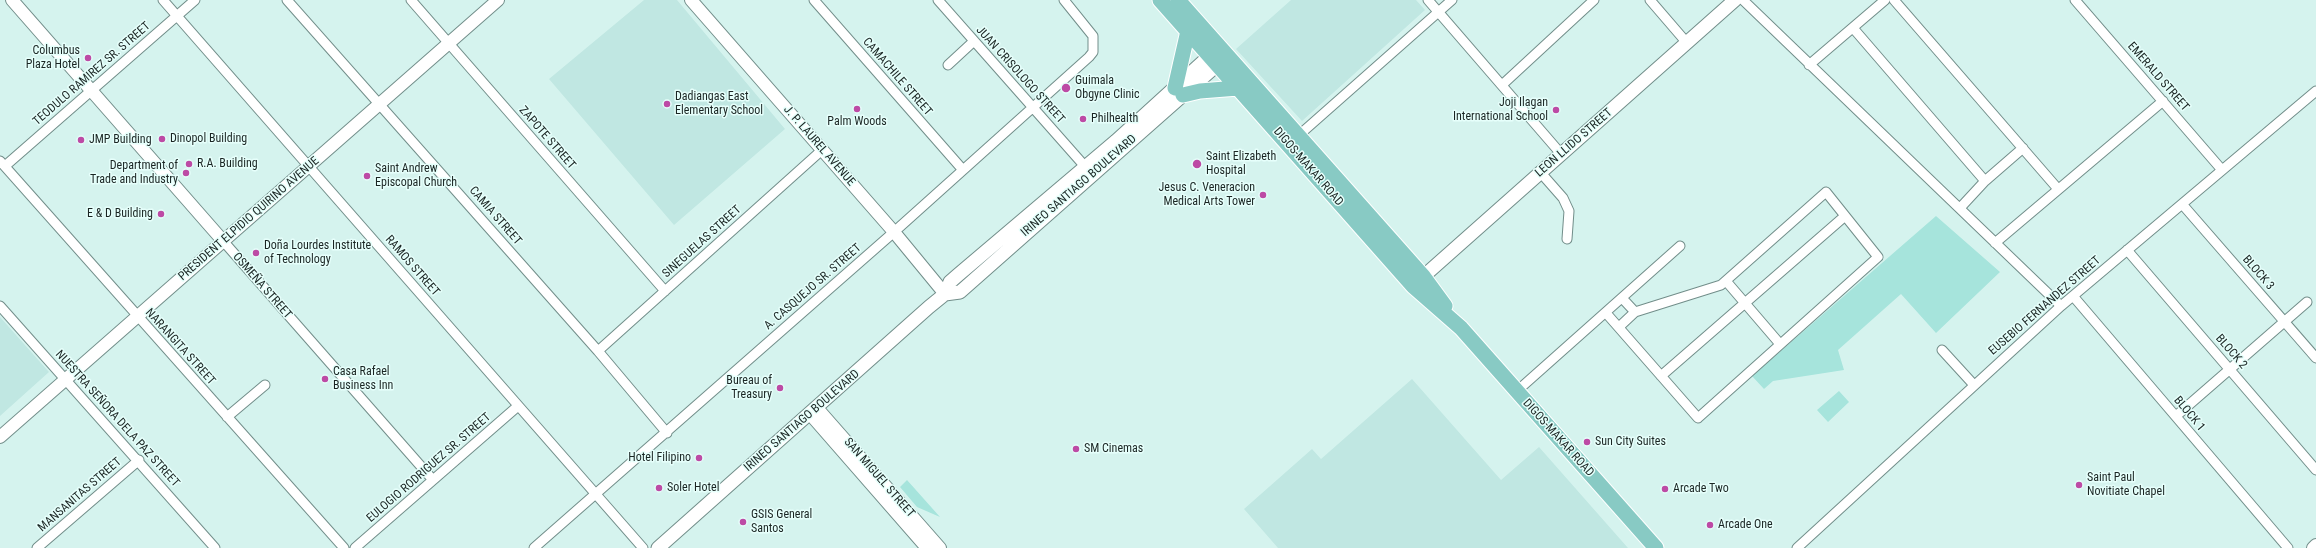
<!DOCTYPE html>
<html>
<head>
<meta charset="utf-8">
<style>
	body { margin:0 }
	canvas { display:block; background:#d5f3ee }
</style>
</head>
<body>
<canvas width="2316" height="548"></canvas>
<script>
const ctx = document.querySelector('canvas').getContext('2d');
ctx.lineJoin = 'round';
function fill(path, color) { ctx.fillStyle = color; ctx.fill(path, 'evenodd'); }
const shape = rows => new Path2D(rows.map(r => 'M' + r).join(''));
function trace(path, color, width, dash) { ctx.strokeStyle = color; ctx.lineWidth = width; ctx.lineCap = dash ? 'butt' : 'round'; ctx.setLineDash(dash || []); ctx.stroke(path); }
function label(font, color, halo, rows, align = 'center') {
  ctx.font = font + ' "Roboto Condensed",sans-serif'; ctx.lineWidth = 3; ctx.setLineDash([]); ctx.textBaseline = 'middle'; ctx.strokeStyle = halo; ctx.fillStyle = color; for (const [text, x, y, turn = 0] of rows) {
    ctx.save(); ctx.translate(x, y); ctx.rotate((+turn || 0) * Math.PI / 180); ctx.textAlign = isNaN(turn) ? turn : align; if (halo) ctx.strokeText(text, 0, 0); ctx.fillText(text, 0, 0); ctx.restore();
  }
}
const built = shape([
	[644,0,677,0,785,129,674,225,549,79],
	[1291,0,1416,0,1425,10,1302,121,1236,49],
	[0,317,49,372,0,416],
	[1412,379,1501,480,1539,447,1628,548,1278,548,1244,509,1312,449,1321,459]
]);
const green = shape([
	[1936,216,2000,272,1936,333,1901,294,1838,350,1844,370,1773,381,1764,389,1752,376],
	[1839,391,1849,402,1828,422,1817,410],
	[907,480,940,517,917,507,900,487]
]);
const minor = shape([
	[163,0,643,548],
	[287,0,598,351,667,433],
	[411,0,665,291],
	[814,0,963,170],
	[938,0,1089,171],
	[1428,0,1562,155],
	[1650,0,1687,43],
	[1743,0,2061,306],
	[1894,0,2058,189],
	[2075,0,2222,170],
	[1853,28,1985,181],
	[948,65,974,41],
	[1809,65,1885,0],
	[1502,85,1594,0],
	[1298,136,1452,0],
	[0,161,344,548],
	[5,166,195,0],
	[1541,173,1563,198,1569,211,1567,239],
	[2182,204,2316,358],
	[1960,208,1985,181,2023,148],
	[224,242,433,480],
	[1995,243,2163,101],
	[2127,250,2316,470],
	[1726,281,1780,344],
	[2073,296,2288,548],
	[1622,298,1635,312],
	[0,306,215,548],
	[1606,313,1698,418,1878,257,1826,192,1721,285,1635,312,1619,327],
	[1942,350,1974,385],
	[598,351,822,150],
	[1661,376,1845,216],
	[1517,391,1680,246],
	[2176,416,2307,302],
	[227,417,265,385],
	[37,548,139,460],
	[355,548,518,406],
	[534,548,894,232,1089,57,1093,52,1093,36,1064,0],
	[1797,548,2061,306,2316,91]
]);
const tertiary = shape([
	[12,0,224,242],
	[691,0,894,232,945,294],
	[817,408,940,548],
	[810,414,927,548],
	[0,437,498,0],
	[2313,548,2316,545]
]);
const secondary = shape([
	[1416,283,1735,0],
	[945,294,950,282,958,275,1116,141,1216,50],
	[658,548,929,307,945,294,960,292,1225,58]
]);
const primary = shape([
	[1160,0,1413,286,1461,328,1656,548],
	[1178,0,1423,276,1445,306],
	[1175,88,1188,31],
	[1183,95,1200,91,1238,88]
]);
const markers = [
	[88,58,4,"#bd4aa5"],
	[1066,88,5,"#bd4aa5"],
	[667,104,4,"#bd4aa5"],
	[857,109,4,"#bd4aa5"],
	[1556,110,4,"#bd4aa5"],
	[1083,119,4,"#bd4aa5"],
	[162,139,4,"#bd4aa5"],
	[81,140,4,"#bd4aa5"],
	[189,164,4,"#bd4aa5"],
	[1197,164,5,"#bd4aa5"],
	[186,173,4,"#bd4aa5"],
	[367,176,4,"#bd4aa5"],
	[1263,195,4,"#bd4aa5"],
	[161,214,4,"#bd4aa5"],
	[256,253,4,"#bd4aa5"],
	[325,379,4,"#bd4aa5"],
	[780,388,4,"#bd4aa5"],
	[1587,442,4,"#bd4aa5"],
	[1076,449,4,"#bd4aa5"],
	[699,458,4,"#bd4aa5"],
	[2079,485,4,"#bd4aa5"],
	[659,488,4,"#bd4aa5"],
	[1665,489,4,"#bd4aa5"],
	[743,522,4,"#bd4aa5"],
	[1710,525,4,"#bd4aa5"]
];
const poiNames = [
	["Columbus",80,51,"right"],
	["Plaza Hotel",80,65,"right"],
	["Guimala",1075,81],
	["Obgyne Clinic",1075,95],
	["Dadiangas East",675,97],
	["Elementary School",675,111],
	["Joji Ilagan",1548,103,"right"],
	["International School",1548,117,"right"],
	["Philhealth",1091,119],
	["Palm Woods",857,122,"center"],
	["Dinopol Building",170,139],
	["JMP Building",89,140],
	["Saint Elizabeth",1206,157],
	["Hospital",1206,171],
	["R.A. Building",197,164],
	["Department of",178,166,"right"],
	["Trade and Industry",178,180,"right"],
	["Saint Andrew",375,169],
	["Episcopal Church",375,183],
	["Jesus C. Veneracion",1255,188,"right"],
	["Medical Arts Tower",1255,202,"right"],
	["E & D Building",153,214,"right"],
	["Doña Lourdes Institute",264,246],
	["of Technology",264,260],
	["Casa Rafael",333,372],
	["Business Inn",333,386],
	["Bureau of",772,381,"right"],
	["Treasury",772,395,"right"],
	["Sun City Suites",1595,442],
	["SM Cinemas",1084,449],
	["Hotel Filipino",691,458,"right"],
	["Saint Paul",2087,478],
	["Novitiate Chapel",2087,492],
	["Soler Hotel",667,488],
	["Arcade Two",1673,489],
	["GSIS General",751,515],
	["Santos",751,529],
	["Arcade One",1718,525]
];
const streetNames = [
	["TEODULO RAMIREZ SR. STREET",92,74,-41],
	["JUAN CRISOLOGO STREET",1020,75,48],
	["CAMACHILE STREET",897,77,49],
	["EMERALD STREET",2158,77,49],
	["ZAPOTE STREET",547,138,49],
	["LEON LLIDO STREET",1574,143,-41],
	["J. P. LAUREL AVENUE",819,146,49],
	["DIGOS-MAKAR ROAD",1308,167,49],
	["IRINEO SANTIAGO BOULEVARD",1079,186,-41],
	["CAMIA STREET",495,216,49],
	["PRESIDENT ELPIDIO QUIRINO AVENUE",249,219,-41],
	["SINEGUELAS STREET",702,242,-42],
	["RAMOS STREET",412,266,49],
	["BLOCK 3",2258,273,49],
	["OSMEÑA STREET",262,286,49],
	["A. CASQUEJO SR. STREET",813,287,-41],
	["EUSEBIO FERNANDEZ STREET",2045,306,-41],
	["NARANGITA STREET",180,347,48],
	["BLOCK 2",2231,352,49],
	["BLOCK 1",2189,414,50],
	["NUESTRA SEÑORA DELA PAZ STREET",117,419,48],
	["IRINEO SANTIAGO BOULEVARD",802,421,-41],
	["DIGOS-MAKAR ROAD",1558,438,48],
	["EULOGIO RODRIGUEZ SR. STREET",429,468,-41],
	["SAN MIGUEL STREET",879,478,49],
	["MANSANITAS STREET",80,495,-41]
];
fill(built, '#c0e7e2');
fill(green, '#a6e4dc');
trace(minor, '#728e8a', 11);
trace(tertiary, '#728e8a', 14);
trace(secondary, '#728e8a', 15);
trace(primary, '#fff', 17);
trace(minor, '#fff', 9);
trace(tertiary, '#fff', 12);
trace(secondary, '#fff', 13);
trace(primary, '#88cac4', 15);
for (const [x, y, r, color] of markers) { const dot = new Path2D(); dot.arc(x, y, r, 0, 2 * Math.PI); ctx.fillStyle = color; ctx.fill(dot); trace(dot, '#e6fffb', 1.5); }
label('12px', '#1a2523', '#e6fffb', poiNames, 'left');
label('12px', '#1a2523', '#e6fffb', streetNames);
</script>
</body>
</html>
